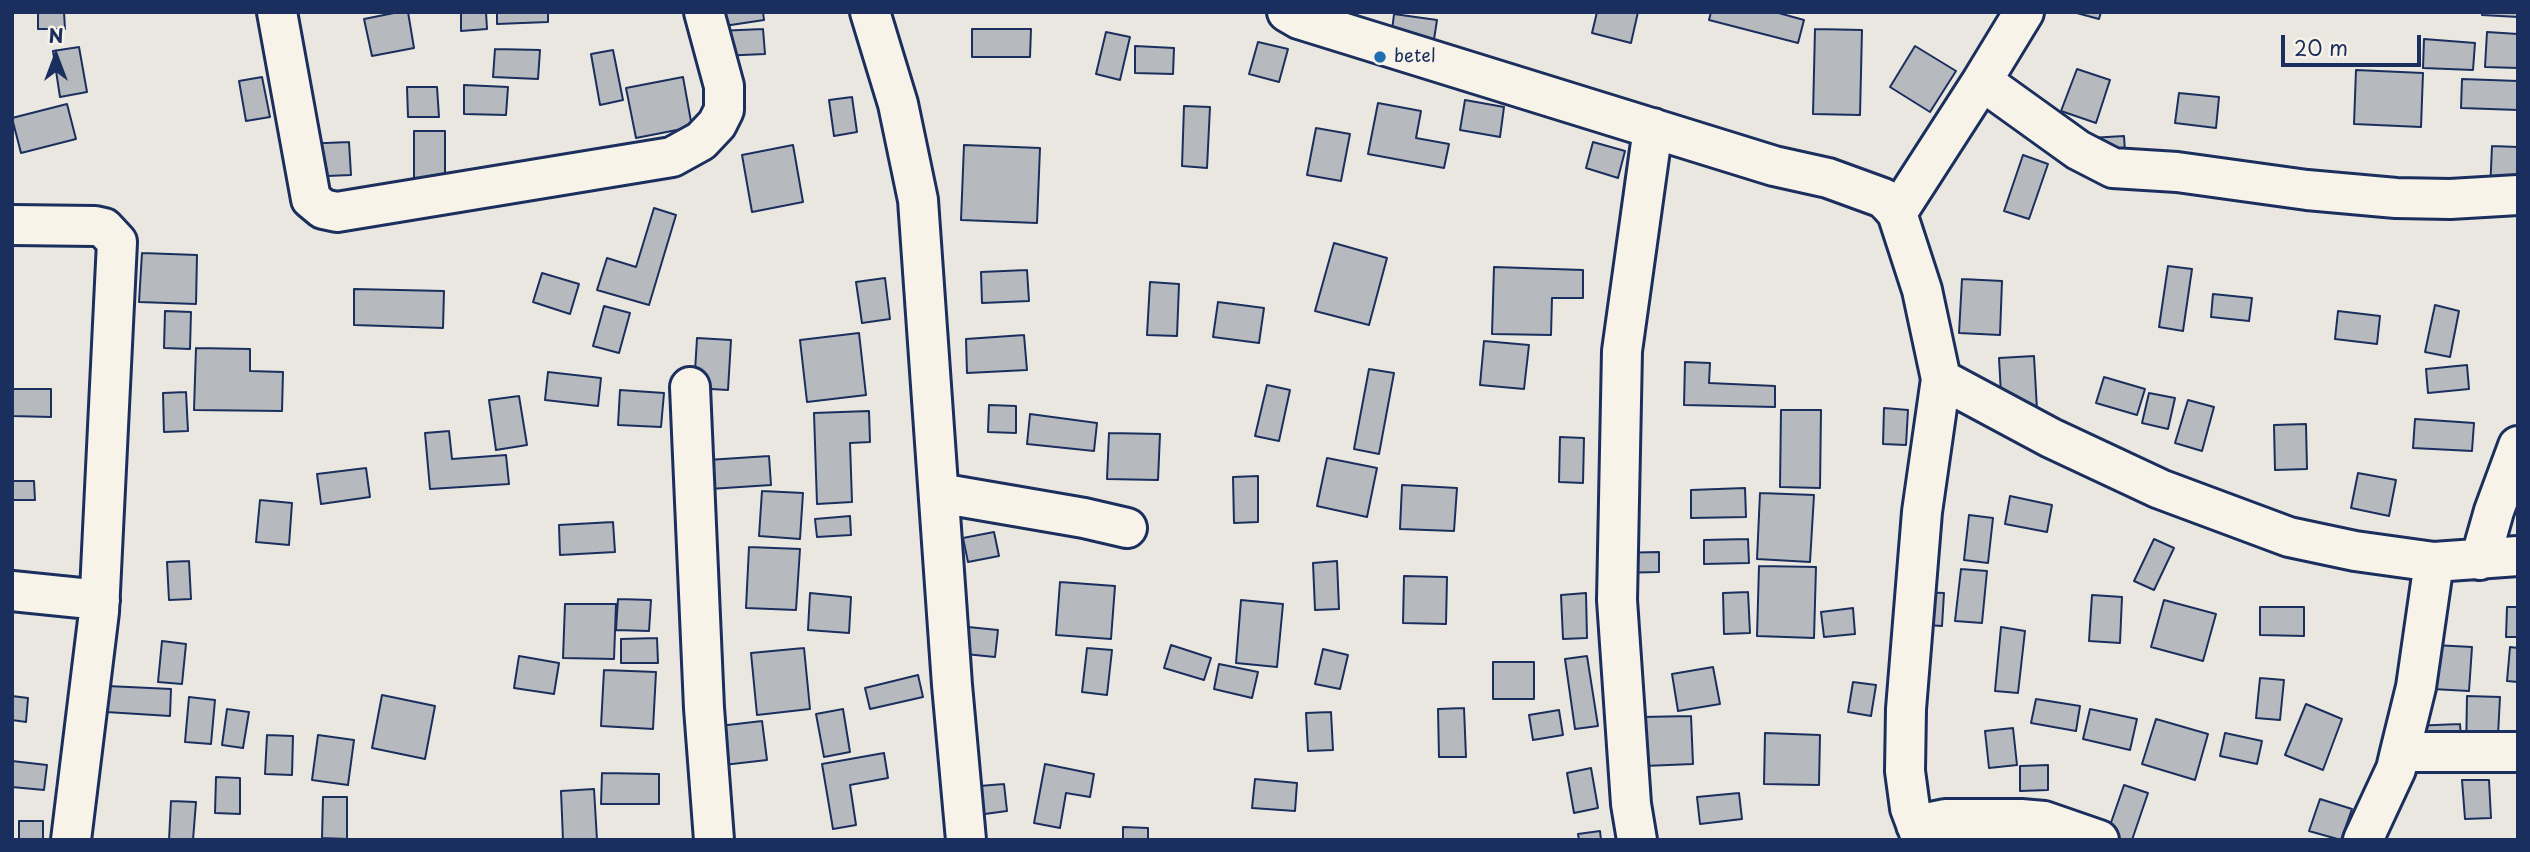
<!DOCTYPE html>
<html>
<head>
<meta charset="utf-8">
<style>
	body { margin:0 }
	#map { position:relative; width:2530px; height:852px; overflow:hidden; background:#eae7e0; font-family:"Playpen Sans",sans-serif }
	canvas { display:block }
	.frame { position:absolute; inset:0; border:14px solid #1b2f5e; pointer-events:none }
	.north { position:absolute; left:21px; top:21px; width:70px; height:70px; -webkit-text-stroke:5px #f7f3e8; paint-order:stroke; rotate:0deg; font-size:19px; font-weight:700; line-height:28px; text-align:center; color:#1b2f5e }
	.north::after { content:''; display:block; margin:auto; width:24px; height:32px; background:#1b2f5e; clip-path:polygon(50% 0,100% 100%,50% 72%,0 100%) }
	.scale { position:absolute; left:2281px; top:35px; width:140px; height:32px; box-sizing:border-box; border:4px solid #1b2f5e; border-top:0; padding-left:9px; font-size:21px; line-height:24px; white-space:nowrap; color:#1b2f5e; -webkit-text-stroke:5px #f7f3e8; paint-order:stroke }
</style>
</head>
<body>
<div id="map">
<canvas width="2530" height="852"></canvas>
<div class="frame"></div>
<div class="north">N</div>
<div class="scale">20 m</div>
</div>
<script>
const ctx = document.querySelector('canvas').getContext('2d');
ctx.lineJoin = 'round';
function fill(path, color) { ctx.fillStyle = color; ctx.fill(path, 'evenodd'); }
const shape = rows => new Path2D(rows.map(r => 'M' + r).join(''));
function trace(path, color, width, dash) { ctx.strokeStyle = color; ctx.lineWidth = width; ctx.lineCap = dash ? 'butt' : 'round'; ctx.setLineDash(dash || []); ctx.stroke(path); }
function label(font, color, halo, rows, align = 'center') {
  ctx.font = font + ' "Playpen Sans",sans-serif'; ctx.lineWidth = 5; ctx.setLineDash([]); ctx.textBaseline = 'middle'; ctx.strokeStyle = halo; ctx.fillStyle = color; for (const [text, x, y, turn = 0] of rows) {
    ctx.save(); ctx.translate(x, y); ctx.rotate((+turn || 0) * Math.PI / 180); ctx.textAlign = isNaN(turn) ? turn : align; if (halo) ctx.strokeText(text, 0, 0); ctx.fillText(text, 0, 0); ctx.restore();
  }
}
const building = shape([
	[38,12,64,12,65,29,38,29,38,12],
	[399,12,408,12,414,48,372,56,364,19,399,12],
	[461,12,486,12,487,29,461,31,461,12],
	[497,12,548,12,548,22,497,24,497,12],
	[708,12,763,12,764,20,711,28,708,12],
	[1597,12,1638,12,1631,43,1592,33,1597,12],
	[1711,12,1775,12,1804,20,1798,43,1709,20,1711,12],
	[2073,12,2101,12,2099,19,2073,12],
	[2482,12,2518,12,2518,17,2482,15,2482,12],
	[1394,14,1437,20,1433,46,1391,39,1394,14],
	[763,29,765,54,720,56,718,31,763,29],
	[972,29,1031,29,1030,57,972,57,972,29],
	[1815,29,1862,30,1860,115,1813,114,1815,29],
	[1106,32,1130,37,1120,80,1096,74,1106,32],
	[2487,32,2518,34,2518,68,2485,67,2487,32],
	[2424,39,2475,43,2473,70,2423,68,2424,39],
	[1258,42,1288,49,1279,82,1249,74,1258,42],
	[1135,46,1174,48,1173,74,1135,73,1135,46],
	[1915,46,1956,71,1930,112,1890,87,1915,46],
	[79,47,87,92,60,97,53,51,79,47],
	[495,49,540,50,538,79,493,77,495,49],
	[613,50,623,100,600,105,591,54,613,50],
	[2077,69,2110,80,2096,123,2061,111,2077,69],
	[2356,70,2423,73,2421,127,2354,124,2356,70],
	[262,77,270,117,246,121,239,81,262,77],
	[683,77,692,127,636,138,626,88,683,77],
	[2462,79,2518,81,2518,110,2461,108,2462,79],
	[464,85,508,87,506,115,464,114,464,85],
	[407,87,437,87,439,117,408,117,407,87],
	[2179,93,2219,97,2216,128,2175,123,2179,93],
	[852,97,857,132,834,136,829,100,852,97],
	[1465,100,1504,107,1500,137,1460,130,1465,100],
	[1378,103,1421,111,1416,138,1449,144,1444,168,1368,154,1378,103],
	[67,104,76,139,21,153,12,118,67,104],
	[1184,106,1210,107,1207,168,1182,166,1184,106],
	[1316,128,1350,134,1341,181,1307,175,1316,128],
	[414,131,445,131,445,183,414,183,414,131],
	[2124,136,2126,168,2090,138,2124,136],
	[349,142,351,175,303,177,303,144,349,142],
	[1593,142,1625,151,1618,178,1586,168,1593,142],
	[793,145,803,202,752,212,742,155,793,145],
	[964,145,1040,148,1037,223,961,220,964,145],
	[2492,146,2518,147,2518,193,2490,192,2492,146],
	[2023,155,2048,164,2029,219,2004,211,2023,155],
	[654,208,676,215,649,305,597,290,607,258,636,267,654,208],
	[1334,243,1387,258,1369,325,1315,311,1334,243],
	[142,253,197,255,196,304,139,302,142,253],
	[2168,266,2192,269,2183,331,2159,327,2168,266],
	[1494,267,1583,270,1583,298,1552,298,1551,335,1492,334,1494,267],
	[1027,270,1029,301,982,303,981,272,1027,270],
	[542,273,579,284,570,314,533,302,542,273],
	[885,278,890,319,862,323,856,282,885,278],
	[1962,279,2002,281,2000,335,1959,333,1962,279],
	[1150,282,1179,284,1177,336,1147,335,1150,282],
	[354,289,444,291,443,328,354,325,354,289],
	[2213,294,2252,298,2249,321,2211,317,2213,294],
	[1218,302,1264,308,1259,343,1213,337,1218,302],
	[2435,305,2459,311,2450,357,2425,352,2435,305],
	[604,306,630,313,619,353,593,346,604,306],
	[165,311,191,312,190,349,164,348,165,311],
	[2338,311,2380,316,2377,344,2335,339,2338,311],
	[859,333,866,395,807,402,800,340,859,333],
	[1024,335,1027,370,967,373,966,339,1024,335],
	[697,338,731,340,728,390,694,388,697,338],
	[1484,341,1529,345,1524,389,1480,385,1484,341],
	[196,348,250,349,250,371,283,372,282,411,194,410,196,348],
	[2034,356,2037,410,2002,412,1999,358,2034,356],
	[1685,362,1710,363,1709,383,1775,386,1775,407,1684,405,1685,362],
	[2467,365,2469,389,2428,393,2426,369,2467,365],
	[1369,369,1394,373,1379,454,1354,449,1369,369],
	[548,372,601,378,598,406,545,400,548,372],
	[2104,377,2145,389,2137,415,2096,403,2104,377],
	[1267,385,1290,390,1279,441,1255,436,1267,385],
	[12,389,51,389,51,417,12,416,12,389],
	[620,390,664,393,661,427,618,425,620,390],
	[186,392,188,431,164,432,163,393,186,392],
	[2149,393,2175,398,2168,429,2142,423,2149,393],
	[519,396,527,445,496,450,489,400,519,396],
	[2188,400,2214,407,2202,451,2175,443,2188,400],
	[989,405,1016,406,1016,433,988,432,989,405],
	[1884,408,1908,410,1906,445,1883,444,1884,408],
	[1781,410,1821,410,1820,488,1780,487,1781,410],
	[869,411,870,442,850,443,852,502,817,504,814,413,869,411],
	[1030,414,1097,423,1094,451,1027,444,1030,414],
	[2415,419,2474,423,2472,451,2413,448,2415,419],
	[2306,424,2307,469,2275,470,2274,425,2306,424],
	[449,431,452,459,506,455,509,484,430,489,425,433,449,431],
	[1109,433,1160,434,1158,480,1107,479,1109,433],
	[1560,437,1584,438,1583,483,1559,482,1560,437],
	[769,456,771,485,694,490,692,461,769,456],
	[1327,458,1377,468,1367,517,1317,506,1327,458],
	[366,468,370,497,321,504,317,474,366,468],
	[2358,473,2396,480,2389,516,2351,508,2358,473],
	[1258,476,1258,522,1234,523,1233,477,1258,476],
	[12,481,34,481,35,500,12,500,12,481],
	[1402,485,1457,488,1454,531,1400,529,1402,485],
	[1745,488,1746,517,1691,518,1691,490,1745,488],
	[762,491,803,493,800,539,759,536,762,491],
	[1760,493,1814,495,1810,562,1757,559,1760,493],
	[2010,496,2052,505,2047,532,2005,524,2010,496],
	[260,500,292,503,289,545,256,542,260,500],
	[1969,515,1993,518,1988,563,1964,560,1969,515],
	[850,516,851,535,817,537,815,519,850,516],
	[613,522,615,552,560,555,559,525,613,522],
	[994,532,999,556,968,562,963,538,994,532],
	[1748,539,1749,563,1704,564,1704,540,1748,539],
	[2154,539,2174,548,2154,590,2134,581,2154,539],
	[749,547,800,549,796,610,746,608,749,547],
	[1659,552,1659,572,1615,573,1614,553,1659,552],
	[189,561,191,599,169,600,167,562,189,561],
	[1337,561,1339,609,1315,610,1313,563,1337,561],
	[1759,566,1816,567,1814,638,1757,636,1759,566],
	[1961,569,1987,571,1982,623,1955,621,1961,569],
	[1404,576,1447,577,1446,624,1403,623,1404,576],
	[1060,582,1115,586,1111,639,1056,635,1060,582],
	[1748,592,1750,633,1724,634,1723,593,1748,592],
	[1915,592,1944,593,1942,626,1914,624,1915,592],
	[810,593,851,597,849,633,808,630,810,593],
	[1586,593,1587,638,1563,639,1561,595,1586,593],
	[2092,595,2122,597,2120,643,2089,641,2092,595],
	[618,599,651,600,649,631,616,630,618,599],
	[1241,600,1283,604,1277,667,1236,663,1241,600],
	[2164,600,2216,614,2203,661,2151,647,2164,600],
	[565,604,616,604,614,659,563,658,565,604],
	[2260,607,2304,607,2304,636,2260,635,2260,607],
	[2507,607,2518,607,2518,637,2506,637,2507,607],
	[1853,608,1855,634,1824,637,1821,612,1853,608],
	[958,626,998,630,995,657,955,653,958,626],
	[2001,627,2025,631,2018,693,1995,691,2001,627],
	[657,638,658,663,621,663,621,639,657,638],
	[162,641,186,644,182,684,158,682,162,641],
	[2415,644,2472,647,2469,691,2414,688,2415,644],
	[1171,645,1211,658,1204,680,1164,668,1171,645],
	[2510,647,2518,648,2518,682,2507,681,2510,647],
	[804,648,810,709,757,715,751,653,804,648],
	[1087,648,1112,650,1107,695,1082,692,1087,648],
	[1323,649,1348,655,1340,689,1315,684,1323,649],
	[519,656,559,663,554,694,514,688,519,656],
	[1587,656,1598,726,1575,729,1565,659,1587,656],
	[1493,662,1534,662,1534,699,1493,699,1493,662],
	[1219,664,1258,672,1252,698,1214,689,1219,664],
	[1713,667,1720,704,1678,711,1672,674,1713,667],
	[604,670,656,672,653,729,601,726,604,670],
	[918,675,923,697,870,709,865,688,918,675],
	[2260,678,2284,680,2280,720,2256,718,2260,678],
	[1853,682,1876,685,1871,716,1848,712,1853,682],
	[107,686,171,689,170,716,106,712,107,686],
	[382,695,435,706,425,759,372,748,382,695],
	[12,696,28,698,26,722,12,720,12,696],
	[2467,696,2500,697,2497,755,2466,754,2467,696],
	[189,697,215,700,211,744,185,742,189,697],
	[2036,699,2080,706,2076,731,2031,723,2036,699],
	[2306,704,2342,719,2323,770,2285,755,2306,704],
	[1464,708,1466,757,1439,757,1438,709,1464,708],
	[227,709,249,712,243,748,222,745,227,709],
	[843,709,850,752,824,757,816,714,843,709],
	[2090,709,2137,719,2130,750,2083,739,2090,709],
	[1559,710,1563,735,1533,740,1529,715,1559,710],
	[1331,712,1333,750,1308,751,1306,713,1331,712],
	[1691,716,1693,764,1644,766,1642,717,1691,716],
	[2156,719,2208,734,2195,780,2142,764,2156,719],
	[762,721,767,760,706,767,702,728,762,721],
	[2460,724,2462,751,2412,753,2411,726,2460,724],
	[2013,728,2017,765,1989,768,1985,731,2013,728],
	[1765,733,1820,735,1819,785,1764,784,1765,733],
	[2225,733,2262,741,2257,764,2220,756,2225,733],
	[267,735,293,736,292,775,265,774,267,735],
	[318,735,354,740,348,785,312,780,318,735],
	[884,753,888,778,850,785,856,825,833,829,822,764,884,753],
	[12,761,47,765,44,790,12,787,12,761],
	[1045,764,1094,774,1090,797,1066,793,1060,828,1034,823,1045,764],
	[2048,765,2048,790,2020,791,2020,766,2048,765],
	[1591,768,1598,808,1574,813,1567,773,1591,768],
	[602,773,659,774,659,804,601,804,602,773],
	[216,777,240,778,240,814,215,813,216,777],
	[1255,779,1297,783,1295,811,1252,808,1255,779],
	[2462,780,2489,780,2491,818,2465,819,2462,780],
	[1004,784,1007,811,970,816,967,787,1004,784],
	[2124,785,2148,793,2132,840,2105,840,2124,785],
	[594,789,597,840,563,840,561,791,594,789],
	[1739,793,1742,819,1700,824,1697,797,1739,793],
	[323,797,347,797,347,839,322,838,323,797],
	[2320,799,2352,809,2341,840,2309,831,2320,799],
	[171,801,196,802,193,840,169,840,171,801],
	[19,821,43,821,43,840,19,840,19,821],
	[1123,827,1148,828,1148,840,1123,840,1123,827],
	[1600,831,1601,840,1579,840,1578,834,1600,831]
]);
const minor = shape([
	[277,12,311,199,323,209,337,212,672,157,701,141,717,124,724,110,724,86,704,12],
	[870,12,898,104,918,200,952,685,966,840],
	[1287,12,1299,19,1774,166,1828,178,1883,198,1890,205,1897,213,1922,290,1941,379,1922,512,1906,709,1905,771,1910,808,1922,840],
	[1982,81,2078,150,2113,168,2177,172,2307,190,2396,198,2450,199,2518,195],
	[1897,213,1982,81,2024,12],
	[12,225,95,226,104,228,117,242,99,612,71,840],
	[1941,379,2051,438,2160,489,2289,537,2355,551,2434,562,2518,556],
	[690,387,704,708,714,840],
	[939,493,1084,518,1127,528],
	[2480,560,2494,511,2518,446],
	[12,591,100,600],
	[2400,752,2518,752],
	[1916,825,1945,819,2021,819,2044,821,2099,840],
	[1637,840,1631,804,1617,600,1622,351,1653,128],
	[2363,840,2396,769,2400,752,2416,687,2434,562]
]);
const markers = [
	[1380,57,7,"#1f6fb2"]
];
const poiNames = [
	["betel",1394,57]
];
fill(building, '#b6babf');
trace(building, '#1b2f5e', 2);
trace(minor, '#1b2f5e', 44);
trace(minor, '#f7f3e8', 38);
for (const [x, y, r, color] of markers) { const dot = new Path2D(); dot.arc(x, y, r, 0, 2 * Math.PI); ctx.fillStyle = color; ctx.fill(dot); trace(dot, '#f7f3e8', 2.5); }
label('18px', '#1b2f5e', '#f7f3e8', poiNames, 'left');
</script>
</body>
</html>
